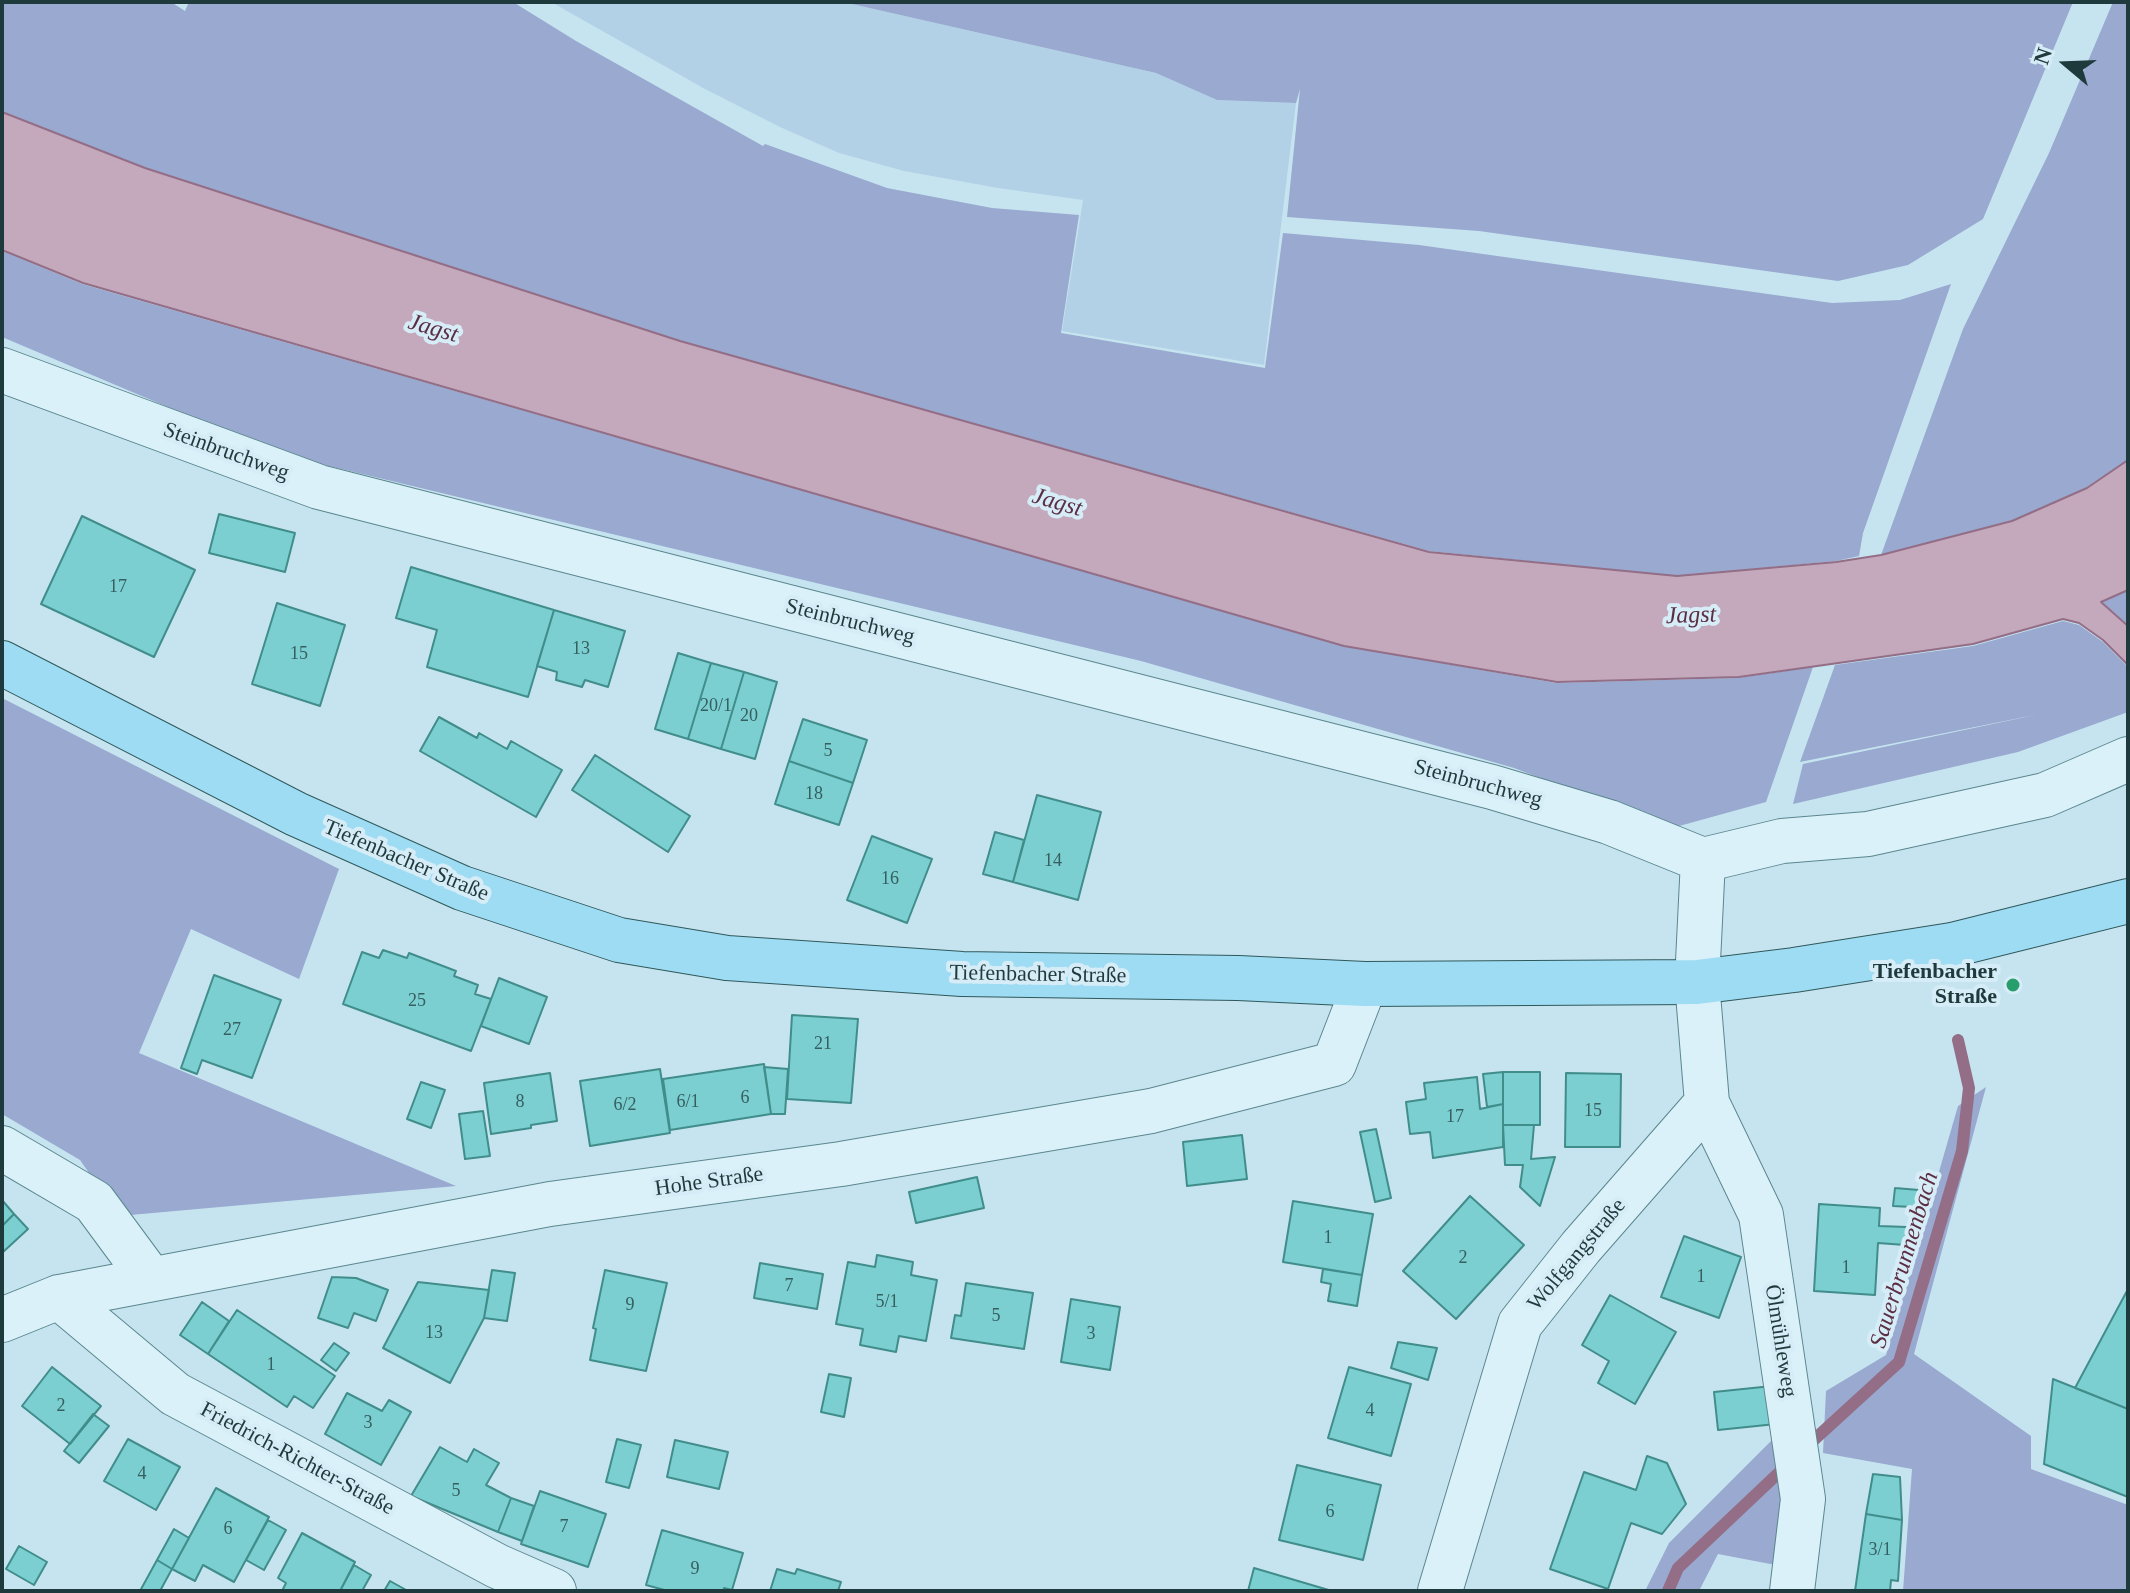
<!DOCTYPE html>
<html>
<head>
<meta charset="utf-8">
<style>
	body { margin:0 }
	#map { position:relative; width:2130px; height:1593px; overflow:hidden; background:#c6e4f0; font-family:"Times New Roman",serif }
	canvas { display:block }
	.frame { position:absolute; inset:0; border:4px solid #1f3a3c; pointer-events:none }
	.north { position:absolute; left:2026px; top:24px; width:80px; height:80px; -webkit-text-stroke:6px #d6edf7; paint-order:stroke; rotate:289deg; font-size:22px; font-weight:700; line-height:32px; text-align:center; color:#1f3a3c }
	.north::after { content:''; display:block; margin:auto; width:28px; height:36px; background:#1f3a3c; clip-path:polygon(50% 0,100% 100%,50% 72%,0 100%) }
</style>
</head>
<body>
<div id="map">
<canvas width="2130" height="1593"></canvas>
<div class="frame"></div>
<div class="north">N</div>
</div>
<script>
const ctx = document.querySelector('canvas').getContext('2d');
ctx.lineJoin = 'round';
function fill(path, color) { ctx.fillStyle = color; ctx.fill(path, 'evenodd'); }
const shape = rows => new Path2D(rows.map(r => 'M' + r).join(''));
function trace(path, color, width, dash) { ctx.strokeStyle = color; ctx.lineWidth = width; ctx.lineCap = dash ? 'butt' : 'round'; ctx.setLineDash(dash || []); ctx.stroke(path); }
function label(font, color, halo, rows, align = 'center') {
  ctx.font = font + ' "Times New Roman",serif'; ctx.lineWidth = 8; ctx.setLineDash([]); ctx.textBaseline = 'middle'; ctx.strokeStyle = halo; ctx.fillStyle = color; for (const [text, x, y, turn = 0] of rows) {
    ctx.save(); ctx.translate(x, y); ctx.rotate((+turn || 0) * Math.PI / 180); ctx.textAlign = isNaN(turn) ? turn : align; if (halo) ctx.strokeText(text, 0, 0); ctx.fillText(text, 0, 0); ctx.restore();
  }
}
const farmland = shape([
	[551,2,843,2,1156,73,1217,100,1296,103,1264,365,1062,331,1083,200,998,188,904,171,839,153,780,127,705,89]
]);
const green = shape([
	[2,2,171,2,185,11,189,2,513,2,576,41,763,146,765,144,887,188,992,208,1079,215,1061,333,1265,368,1283,233,1419,245,1832,303,1900,300,1951,284,1863,533,1859,556,1836,561,1677,576,1429,551,680,341,145,168,2,112],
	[843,2,2073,2,1983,219,1908,265,1838,281,1479,231,1287,217,1300,89,1296,103,1217,100,1156,73],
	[2113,2,2128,2,2128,460,2087,488,2012,521,1881,555,1963,329,2049,153],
	[2,251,82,284,1344,646,1556,683,1738,678,1813,667,1766,802,1672,828,1514,768,1141,661,279,454,2,337],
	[2128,590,2128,625,2102,602],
	[2063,621,2079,625,2103,642,2128,667,2128,712,2018,752,1793,804,1803,764,2040,714,1800,762,1835,665,1973,646],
	[2,698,339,869,299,979,191,929,139,1053,456,1186,119,1216,80,1160,2,1114],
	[1986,1087,1914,1354,2031,1436,2031,1469,2128,1505,2128,1582,2125,1591,1903,1591,1912,1469,1823,1453,1826,1391,1886,1355,1958,1106],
	[1775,1437,1784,1499,1781,1566,1718,1554,1699,1591,1645,1591,1669,1543]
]);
const water = shape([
	[2,112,145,168,680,341,1429,552,1677,576,1836,562,1881,555,2012,521,2087,488,2128,460,2128,590,2101,602,2128,626,2128,665,2103,640,2079,623,2063,619,1973,644,1739,677,1557,682,1344,646,83,283,2,250,2,112]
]);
const stream = shape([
	[1805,1448,1899,1362,1962,1151,1969,1088,1958,1040],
	[1668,1591,1678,1568,1788,1464]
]);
const building = shape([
	[219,514,295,533,285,572,209,553,219,514],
	[82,516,195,570,154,657,41,604,82,516],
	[411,567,554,610,528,697,427,667,437,630,396,618,411,567],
	[277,603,345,625,320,706,252,684,277,603],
	[554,610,625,631,608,687,585,680,582,687,556,680,557,672,537,666,554,610],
	[678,653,711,663,688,739,655,729,678,653],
	[711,663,744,672,721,749,688,739,711,663],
	[744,672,777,682,755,759,721,749,744,672],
	[439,717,477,738,479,733,507,749,511,741,562,770,536,817,420,751,439,717],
	[803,719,867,740,853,783,789,761,803,719],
	[595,755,690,816,668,852,572,790,595,755],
	[789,761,853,783,839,825,775,804,789,761],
	[1037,795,1101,812,1078,900,1013,882,1037,795],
	[995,832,1024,840,1013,882,983,874,995,832],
	[872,836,932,859,907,923,847,900,872,836],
	[383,950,407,958,409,953,456,971,454,976,478,985,475,994,491,999,471,1051,343,1004,362,952,379,958,383,950],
	[214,975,281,1000,252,1078,202,1060,197,1074,181,1068,214,975],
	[499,978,547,997,529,1044,481,1026,499,978],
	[792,1015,858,1019,851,1103,787,1099,792,1015],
	[764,1064,771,1114,670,1130,663,1079,764,1064],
	[764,1067,788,1069,785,1114,771,1114,764,1067],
	[660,1069,670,1133,590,1146,580,1081,660,1069],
	[1503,1072,1503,1104,1487,1107,1483,1074,1503,1072],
	[1503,1072,1540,1072,1540,1125,1503,1125,1503,1072],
	[550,1073,557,1121,531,1125,531,1128,491,1134,484,1083,550,1073],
	[1566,1073,1621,1074,1620,1147,1565,1147,1566,1073],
	[1477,1077,1480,1109,1503,1104,1503,1147,1433,1158,1430,1132,1410,1134,1406,1102,1426,1099,1424,1083,1477,1077],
	[421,1082,445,1090,431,1128,407,1119,421,1082],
	[483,1111,490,1156,465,1159,459,1114,483,1111],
	[1503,1125,1534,1125,1531,1159,1555,1157,1540,1206,1520,1187,1523,1165,1505,1165,1503,1125],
	[1376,1129,1391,1198,1375,1202,1360,1132,1376,1129],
	[1242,1135,1247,1179,1187,1186,1183,1142,1242,1135],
	[977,1177,984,1208,916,1223,909,1192,977,1177],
	[1895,1188,1931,1191,1930,1208,1893,1206,1895,1188],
	[1470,1196,1524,1245,1456,1319,1403,1271,1470,1196],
	[2,1200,14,1214,2,1226,2,1200],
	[1293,1201,1373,1214,1362,1275,1283,1262,1293,1201],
	[1819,1204,1880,1208,1879,1226,1907,1227,1905,1245,1878,1243,1875,1295,1814,1291,1819,1204],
	[14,1214,28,1229,2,1253,2,1226,14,1214],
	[1684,1236,1741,1257,1719,1318,1661,1297,1684,1236],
	[877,1255,913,1262,911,1275,937,1280,926,1341,899,1336,896,1352,860,1345,863,1329,836,1324,848,1262,875,1267,877,1255],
	[760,1263,823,1274,817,1309,754,1298,760,1263],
	[1323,1269,1362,1275,1357,1306,1328,1301,1331,1284,1321,1282,1323,1269],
	[492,1270,515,1273,507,1321,484,1318,492,1270],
	[605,1270,667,1283,646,1371,590,1360,596,1329,593,1328,605,1270],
	[332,1277,356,1278,388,1290,376,1321,354,1313,348,1328,318,1318,332,1277],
	[418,1282,489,1290,484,1318,450,1383,383,1348,418,1282],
	[966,1283,1033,1293,1024,1349,951,1338,955,1315,961,1316,966,1283],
	[2128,1289,2128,1409,2075,1388,2128,1289],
	[1610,1295,1676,1332,1635,1404,1598,1383,1609,1361,1582,1345,1610,1295],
	[1071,1299,1120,1307,1110,1370,1061,1362,1071,1299],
	[202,1302,229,1321,208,1354,180,1335,202,1302],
	[237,1310,335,1376,313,1408,294,1396,287,1407,208,1354,237,1310],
	[1398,1342,1437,1348,1428,1380,1391,1368,1398,1342],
	[334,1343,349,1353,336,1371,321,1360,334,1343],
	[52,1367,101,1406,70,1444,22,1406,52,1367],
	[1349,1367,1411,1384,1391,1456,1328,1438,1349,1367],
	[829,1374,851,1378,844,1417,821,1412,829,1374],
	[2053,1379,2128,1409,2128,1497,2044,1464,2053,1379],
	[1772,1386,1776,1424,1718,1430,1714,1392,1772,1386],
	[347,1393,382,1411,389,1400,411,1412,381,1465,325,1434,347,1393],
	[93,1414,109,1426,79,1463,64,1451,93,1414],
	[128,1439,180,1467,156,1510,104,1481,128,1439],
	[617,1439,641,1445,629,1488,606,1482,617,1439],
	[675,1440,728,1452,719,1489,667,1477,675,1440],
	[440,1447,467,1462,474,1449,499,1463,486,1485,511,1498,498,1532,411,1496,440,1447],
	[1647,1456,1667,1463,1686,1504,1662,1534,1631,1523,1608,1589,1550,1569,1584,1472,1636,1490,1647,1456],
	[1297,1465,1381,1485,1363,1560,1279,1540,1297,1465],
	[1873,1474,1900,1477,1902,1520,1866,1514,1873,1474],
	[216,1488,269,1517,234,1582,203,1565,195,1581,172,1569,216,1488],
	[540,1491,606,1514,588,1567,521,1544,540,1491],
	[511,1498,534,1506,522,1541,498,1532,511,1498],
	[1866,1514,1902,1520,1898,1581,1891,1580,1890,1591,1855,1591,1866,1514],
	[268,1520,286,1530,264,1570,246,1560,268,1520],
	[174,1529,189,1538,172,1569,157,1560,174,1529],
	[662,1530,743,1553,732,1590,724,1588,723,1591,668,1591,646,1585,662,1530],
	[302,1533,355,1562,340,1591,282,1591,286,1583,278,1578,302,1533],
	[19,1546,47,1562,34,1585,6,1569,19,1546],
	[157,1560,172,1569,160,1591,140,1591,157,1560],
	[354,1565,371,1575,362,1591,340,1591,354,1565],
	[1254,1568,1332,1591,1248,1591,1254,1568],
	[777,1569,795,1574,797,1569,841,1582,838,1591,770,1591,777,1569],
	[390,1581,408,1591,384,1591,390,1581]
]);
const minor = shape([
	[2,370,319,487,1492,787,1609,822,1703,860],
	[1703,860,1782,841,1868,834,2045,795,2128,759],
	[1707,1103,1761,1215,1803,1499,1792,1591],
	[2,1148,94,1202,150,1278],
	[59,1297,175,1394,497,1566,554,1591],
	[2,1320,59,1297,550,1204,841,1164,1151,1111,1334,1064,1365,984],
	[1440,1591,1520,1324,1581,1247,1707,1103,1697,982,1703,860]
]);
const major = shape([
	[2,663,296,814,462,888,619,940,727,958,962,974,1238,978,1365,984,1697,982,1794,970,1952,945,2128,901]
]);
const markers = [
	[2013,985,8,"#289e6c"]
];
const numberNames = [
	["17",118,587],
	["13",581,649],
	["15",299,654],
	["20/1",716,706],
	["20",749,716],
	["5",828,751],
	["18",814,794],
	["14",1053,861],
	["16",890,879],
	["25",417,1001],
	["27",232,1030],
	["21",823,1044],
	["6",745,1098],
	["8",520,1102],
	["6/1",688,1102],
	["6/2",625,1105],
	["15",1593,1111],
	["17",1455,1117],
	["1",1328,1238],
	["2",1463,1258],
	["1",1846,1268],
	["1",1701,1277],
	["7",789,1286],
	["5/1",887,1302],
	["9",630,1305],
	["5",996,1316],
	["13",434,1333],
	["3",1091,1334],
	["1",271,1365],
	["2",61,1406],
	["4",1370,1411],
	["3",368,1423],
	["4",142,1474],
	["5",456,1491],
	["6",1330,1512],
	["7",564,1527],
	["6",228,1529],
	["3/1",1880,1550],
	["9",695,1569]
];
const streetNames = [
	["Steinbruchweg",226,452,20],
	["Steinbruchweg",850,622,14],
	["Steinbruchweg",1478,784,15],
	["Tiefenbacher Straße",406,861,23],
	["Tiefenbacher Straße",1038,975,1],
	["Hohe Straße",709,1182,-8],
	["Wolfgangstraße",1577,1255,-50],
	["Ölmühleweg",1780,1341,81],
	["Friedrich-Richter-Straße",297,1459,28]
];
const poiNames = [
	["Tiefenbacher",1997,972],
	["Straße",1997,997]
];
const waterNames = [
	["Jagst",433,329,16],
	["Jagst",1057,503,16],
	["Jagst",1691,616,-2],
	["Sauerbrunnenbach",1905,1260,-73]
];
fill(farmland, '#b3d1e6');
fill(green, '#99a9cf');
fill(water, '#c4a8bc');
trace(water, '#936e86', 2);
trace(stream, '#936e86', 12);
fill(building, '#7bcfd0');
trace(building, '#408d8b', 2);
trace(minor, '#5b878d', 46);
trace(major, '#2f585a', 46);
trace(minor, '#daf1fa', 44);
trace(major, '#9edcf4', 44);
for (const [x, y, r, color] of markers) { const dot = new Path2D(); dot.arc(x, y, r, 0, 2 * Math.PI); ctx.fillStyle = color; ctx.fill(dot); trace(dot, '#d6edf7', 3); }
label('18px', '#365f61', null, numberNames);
label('22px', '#1f3a3c', '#d6edf7', streetNames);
label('bold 22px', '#1f3a3c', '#d6edf7', poiNames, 'right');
label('italic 24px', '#5c2e44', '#d6edf7', waterNames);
</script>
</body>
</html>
